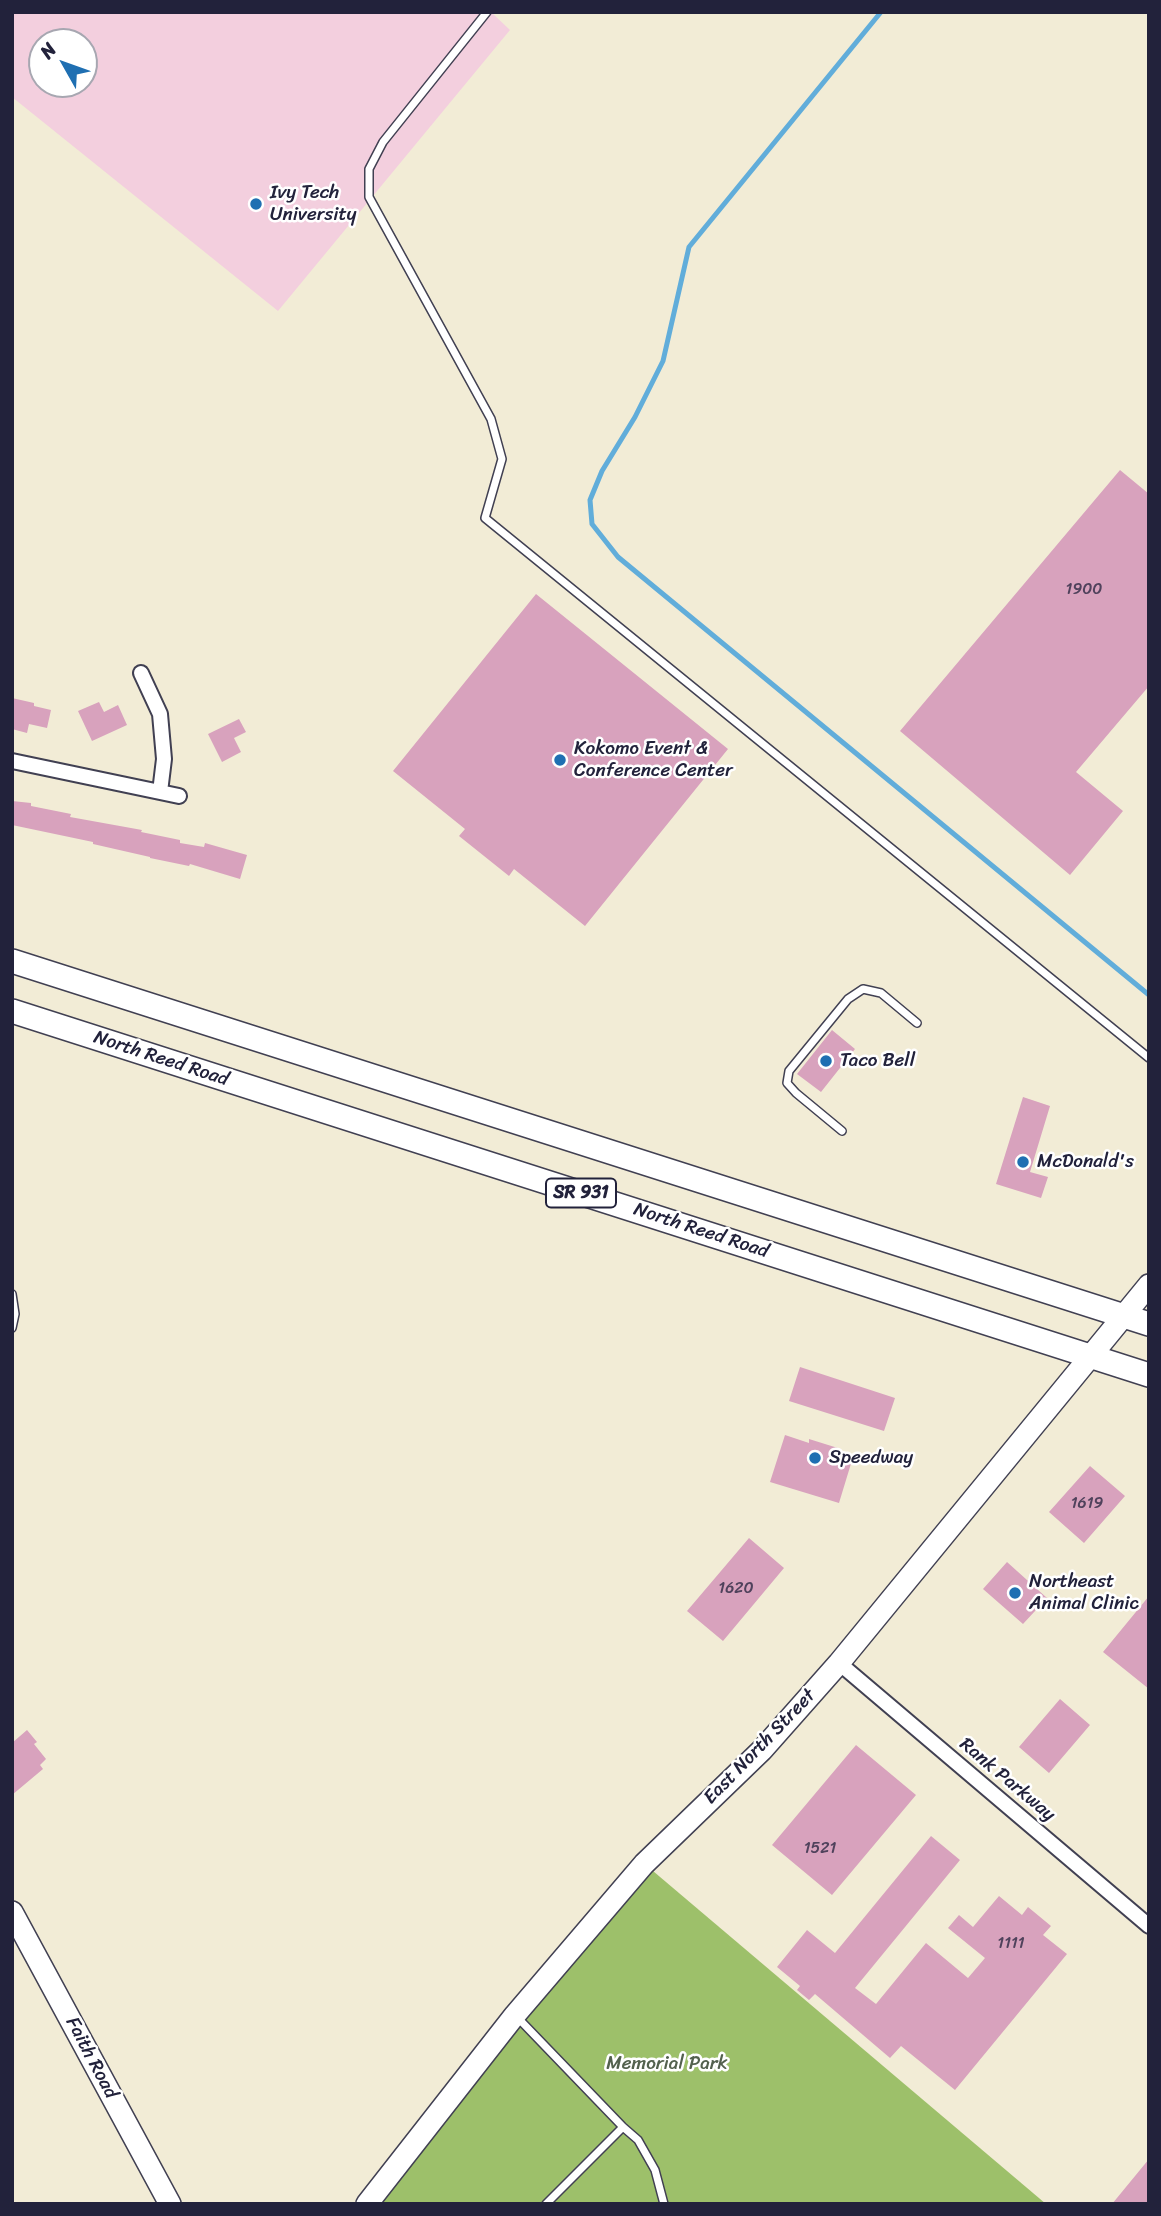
<!DOCTYPE html>
<html>
<head>
<meta charset="utf-8">
<style>
	body { margin:0 }
	#map { position:relative; width:1161px; height:2216px; overflow:hidden; background:#f2ecd6; font-family:Sriracha,sans-serif }
	canvas { display:block }
	.frame { position:absolute; inset:0; border:14px solid #22223b; pointer-events:none }
	.north { position:absolute; left:28px; top:28px; width:70px; height:70px; box-sizing:border-box; background:#fff; border:2px solid #a7a7b1; border-radius:50%; rotate:310deg; font-size:19px; font-weight:700; line-height:28px; text-align:center; color:#22223b }
	.north::after { content:''; display:block; margin:auto; width:24px; height:32px; background:#1f6fb2; clip-path:polygon(50% 0,100% 100%,50% 72%,0 100%) }
</style>
</head>
<body>
<div id="map">
<canvas width="1161" height="2216"></canvas>
<div class="frame"></div>
<div class="north">N</div>
</div>
<script>
const ctx = document.querySelector('canvas').getContext('2d');
ctx.lineJoin = 'round';
function fill(path, color) { ctx.fillStyle = color; ctx.fill(path, 'evenodd'); }
const shape = rows => new Path2D(rows.map(r => 'M' + r).join(''));
function trace(path, color, width, dash) { ctx.strokeStyle = color; ctx.lineWidth = width; ctx.lineCap = dash ? 'butt' : 'round'; ctx.setLineDash(dash || []); ctx.stroke(path); }
function label(font, color, halo, rows, align = 'center') {
  ctx.font = font + ' Sriracha,sans-serif'; ctx.lineWidth = 5; ctx.setLineDash([]); ctx.textBaseline = 'middle'; ctx.strokeStyle = halo; ctx.fillStyle = color; for (const [text, x, y, turn = 0] of rows) {
    ctx.save(); ctx.translate(x, y); ctx.rotate((+turn || 0) * Math.PI / 180); ctx.textAlign = isNaN(turn) ? turn : align; if (halo) ctx.strokeText(text, 0, 0); ctx.fillText(text, 0, 0); ctx.restore();
  }
}
const built = shape([
	[12,12,491,12,510,30,278,311,12,97],
	[42,42,84,42,84,84,42,84]
]);
const green = shape([
	[653,1871,1046,2204,375,2204,516,2024]
]);
const stream = shape([
	[881,12,689,247,663,361,635,417,602,471,590,500,592,524,618,557,1149,995]
]);
const building = shape([
	[1120,470,1149,494,1149,686,1076,772,1123,811,1070,875,900,731],
	[536,594,728,749,585,926,514,869,509,876,459,836,465,829,393,771],
	[12,698,34,703,34,706,51,710,47,728,29,724,27,733,12,729],
	[99,702,104,712,118,705,127,725,92,741,78,711],
	[239,719,246,732,234,738,241,752,222,762,208,734],
	[12,801,31,803,31,806,71,814,70,817,142,830,141,832,180,840,180,843,204,847,205,843,247,855,240,879,190,864,189,866,150,858,150,857,93,844,93,842,12,825],
	[832,1030,855,1049,821,1092,797,1074],
	[1023,1097,1050,1106,1030,1172,1048,1177,1041,1198,996,1184],
	[800,1367,895,1398,884,1431,789,1401],
	[785,1435,809,1443,809,1439,841,1449,840,1453,853,1457,839,1503,770,1482],
	[1090,1466,1125,1496,1084,1543,1049,1512],
	[749,1538,784,1568,723,1641,687,1611],
	[1007,1562,1047,1598,1023,1624,983,1589],
	[1149,1596,1149,1689,1103,1652],
	[1060,1699,1090,1725,1049,1773,1019,1747],
	[27,1730,37,1742,34,1744,46,1759,40,1765,43,1769,12,1795,12,1743],
	[856,1745,916,1795,832,1895,772,1845],
	[931,1836,960,1860,855,1988,876,2004,926,1943,968,1978,985,1958,948,1928,959,1915,973,1927,999,1896,1022,1915,1028,1907,1051,1926,1043,1935,1067,1954,955,2090,901,2046,890,2058,815,1994,809,2000,797,1990,800,1986,777,1967,807,1930,835,1953],
	[1149,2159,1149,2204,1112,2204]
]);
const lane = shape([
	[487,12,383,142,369,169,369,197,491,419,502,459,485,518,1149,1058],
	[842,1131,796,1093,787,1083,789,1071,848,999,863,989,881,993,917,1023],
	[12,1294,15,1314,12,1328],
	[518,2018,623,2127,638,2140,655,2170,664,2204],
	[546,2204,623,2127]
]);
const street = shape([
	[141,673,160,714,164,759,160,792],
	[12,761,179,796],
	[839,1663,1149,1926]
]);
const secondary = shape([
	[12,1912,170,2204],
	[367,2204,515,2015,644,1864,762,1750,839,1663,1149,1285]
]);
const primary = shape([
	[12,961,1149,1324],
	[12,1011,1149,1375]
]);
const markers = [
	[256,204,7,"#1f6fb2"],
	[560,760,7,"#1f6fb2"],
	[826,1061,7,"#1f6fb2"],
	[1023,1162,7,"#1f6fb2"],
	[815,1458,7,"#1f6fb2"],
	[1015,1593,7,"#1f6fb2"]
];
const numberNames = [
	["1900",1084,590],
	["1619",1087,1504],
	["1620",736,1589],
	["1521",820,1849],
	["1111",1011,1944]
];
const shields = [
	[581,1193,70]
];
const shieldNames = [
	["SR 931",581,1193]
];
const poiNames = [
	["Ivy Tech",270,193],
	["University",270,215],
	["Kokomo Event &",574,749],
	["Conference Center",574,771],
	["Taco Bell",840,1061],
	["McDonald's",1037,1162],
	["Speedway",829,1458],
	["Northeast",1029,1582],
	["Animal Clinic",1029,1604]
];
const streetNames = [
	["North Reed Road",161,1059,18],
	["North Reed Road",701,1231,18],
	["East North Street",760,1747,-46],
	["Rank Parkway",1007,1780,40],
	["Faith Road",91,2058,62]
];
const parkNames = [
	["Memorial Park",667,2064]
];
fill(built, '#f3cfde');
fill(green, '#9dc06a');
trace(stream, '#61adda', 5);
fill(building, '#d8a2bd');
trace(lane, '#414052', 10);
trace(street, '#414052', 18);
trace(secondary, '#414052', 24);
trace(primary, '#414052', 26);
trace(lane, '#fff', 7);
trace(street, '#fff', 14);
trace(secondary, '#fff', 21);
trace(primary, '#fff', 23);
for (const [x, y, r, color] of markers) { const dot = new Path2D(); dot.arc(x, y, r, 0, 2 * Math.PI); ctx.fillStyle = color; ctx.fill(dot); trace(dot, '#fff', 2.5); }
label('16px', '#50425c', null, numberNames);
for (const [x, y, w] of shields) { const box = new Path2D(); box.roundRect(x - w / 2, y - 14.5, w, 29, 5); ctx.fillStyle = '#fff'; ctx.fill(box); trace(box, '#22223b', 2); }
label('bold 18px', '#22223b', null, shieldNames);
label('19px', '#22223b', '#fff', poiNames, 'left');
label('19px', '#22223b', '#fff', streetNames);
label('19px', '#53614e', '#fff', parkNames);
</script>
</body>
</html>
